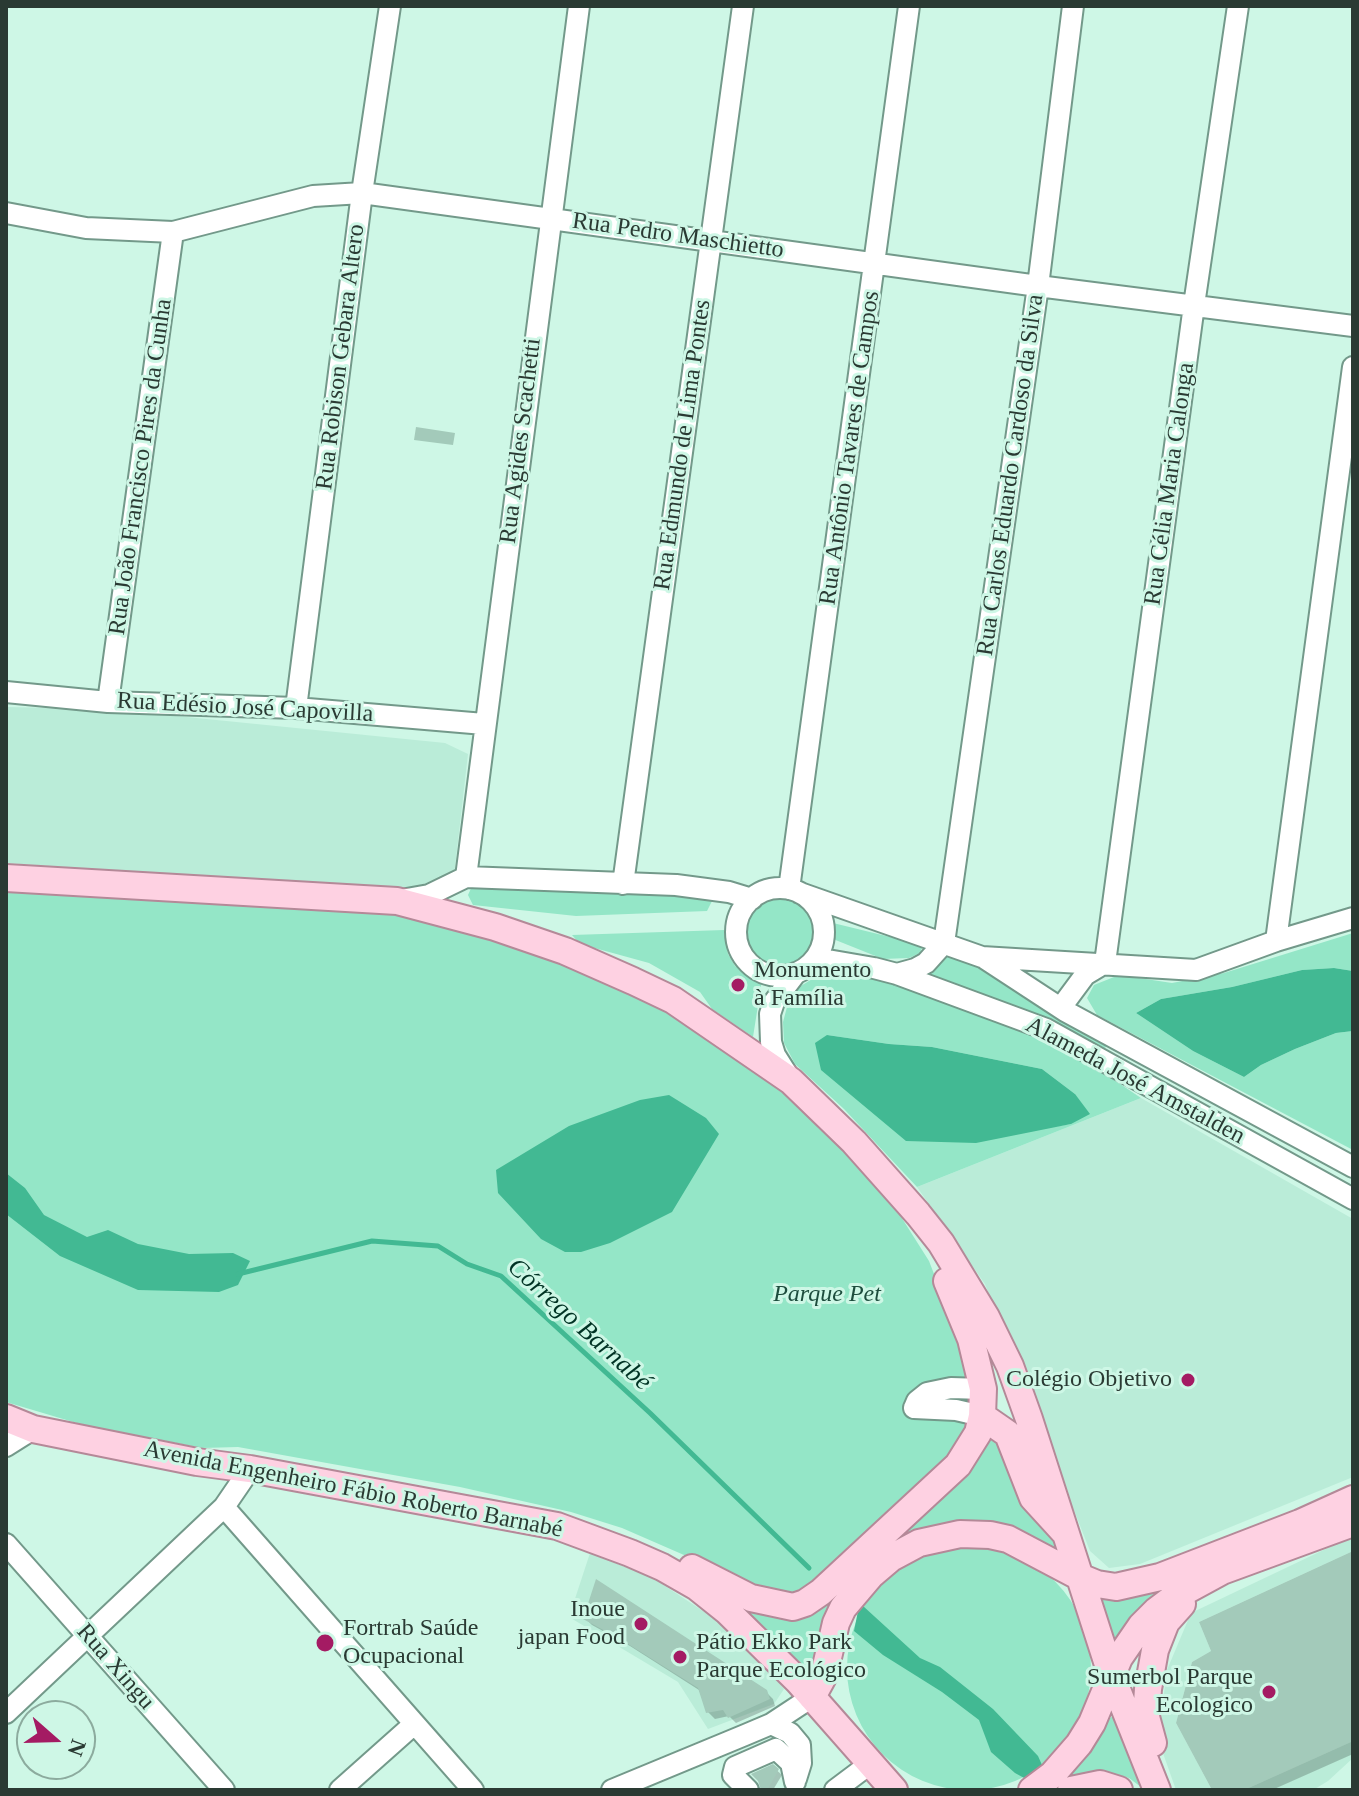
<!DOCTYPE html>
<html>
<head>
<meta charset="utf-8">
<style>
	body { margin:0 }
	#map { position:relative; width:1359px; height:1796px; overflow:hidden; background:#cef7e6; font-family:"Times New Roman",serif }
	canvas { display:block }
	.frame { position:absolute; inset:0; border:8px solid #2a3a33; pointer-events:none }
	.north { position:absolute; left:16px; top:1700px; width:80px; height:80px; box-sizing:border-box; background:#cef7e6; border:2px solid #8cab9e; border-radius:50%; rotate:110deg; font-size:22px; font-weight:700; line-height:32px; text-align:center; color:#2a3a33 }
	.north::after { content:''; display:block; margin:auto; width:28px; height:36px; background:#a41b63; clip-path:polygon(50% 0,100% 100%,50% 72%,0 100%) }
</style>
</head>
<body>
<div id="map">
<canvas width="1359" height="1796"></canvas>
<div class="frame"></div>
<div class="north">N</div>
</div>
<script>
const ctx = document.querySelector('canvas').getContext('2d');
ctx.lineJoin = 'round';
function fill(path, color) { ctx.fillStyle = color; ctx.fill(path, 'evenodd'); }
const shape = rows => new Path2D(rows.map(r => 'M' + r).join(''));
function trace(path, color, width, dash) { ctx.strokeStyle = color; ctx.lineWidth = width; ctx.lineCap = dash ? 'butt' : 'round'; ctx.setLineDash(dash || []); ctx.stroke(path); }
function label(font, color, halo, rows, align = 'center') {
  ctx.font = font + ' "Times New Roman",serif'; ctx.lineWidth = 6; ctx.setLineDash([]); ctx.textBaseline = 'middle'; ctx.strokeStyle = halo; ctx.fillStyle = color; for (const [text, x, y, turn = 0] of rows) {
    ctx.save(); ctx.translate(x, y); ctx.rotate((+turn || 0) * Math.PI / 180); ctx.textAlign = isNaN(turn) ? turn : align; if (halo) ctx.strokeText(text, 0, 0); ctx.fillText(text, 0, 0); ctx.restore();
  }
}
const built = shape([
	[6,707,107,709,445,743,468,754,454,876,416,891,6,863],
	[1141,1098,1353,1219,1353,1477,1140,1564,1109,1568,1090,1551,985,1284,917,1187],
	[1353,1536,1353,1551,1199,1622,1211,1651,1192,1662,1176,1723,1212,1790,1176,1790,1158,1739,1167,1670,1191,1613],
	[590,1553,653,1578,715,1619,758,1655,784,1689,774,1704,708,1729,678,1682,569,1617],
	[1353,1741,1353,1758,1328,1781,1313,1790,1244,1790]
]);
const green = shape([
	[484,882,713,899,707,911,576,916,473,905,468,895,473,884],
	[6,887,378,911,456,925,542,952,654,1001,761,1074,818,1123,898,1212,929,1261,973,1375,967,1440,811,1589,782,1596,739,1583,684,1555,622,1528,571,1512,460,1487,238,1447,202,1448,80,1424,6,1402],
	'743 931a35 35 0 1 1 70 0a35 35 0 1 1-70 0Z',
	[833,923,923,945,920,953,909,958,883,959,833,939],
	[724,930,728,954,735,966,748,975,762,980,753,1037,712,1009,700,992,649,963,580,944,572,935],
	[1353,933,1353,971,1334,968,1302,970,1232,987,1161,999,1136,1013,1193,1051,1244,1077,1261,1065,1295,1049,1336,1033,1353,1031,1353,1150,1097,1015,1087,998,1094,985,1119,975,1172,983,1224,973],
	[945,954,974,961,1108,1044,1105,1048,1017,1007,921,973],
	[822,973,862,974,1039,1036,1095,1067,1141,1098,917,1187,844,1109,795,1064,784,1043,783,1022,791,992],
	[827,1035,889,1044,932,1047,1042,1069,1075,1094,1071,1124,1033,1130],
	[991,1427,1057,1533,1063,1557,1020,1533,888,1549,819,1661,803,1669,742,1605,786,1616],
	'847 1668a122 122 0 1 1 244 0a122 122 0 1 1-244 0Z',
	[1201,1570,1117,1639,1113,1637,1098,1596],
	[1118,1713,1145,1790,1129,1778,1112,1773,1095,1771,1069,1779,1067,1773,1102,1723]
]);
const water = shape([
	[1334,968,1353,971,1353,1031,1336,1033,1295,1049,1261,1065,1244,1077,1193,1051,1136,1013,1161,999,1232,987,1302,970],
	[827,1035,889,1044,932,1047,1042,1069,1075,1094,1090,1114,1071,1124,976,1143,906,1141,821,1070,815,1043],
	[669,1095,706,1118,719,1134,672,1212,610,1243,581,1252,565,1252,541,1239,498,1193,496,1170,569,1126,640,1100],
	[6,1173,25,1188,44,1215,87,1237,108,1230,138,1244,189,1254,233,1253,250,1261,238,1285,219,1292,138,1290,60,1256,6,1214],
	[863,1606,920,1658,940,1667,993,1709,1038,1756,1042,1765,1026,1779,1015,1773,991,1752,979,1720,942,1692,883,1655,854,1631,858,1611]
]);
const shadow = shape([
	[1353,1553,1353,1754,1272,1790,1214,1790],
	[585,1618,766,1692,773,1699,775,1706,736,1723,729,1716,715,1719,708,1712,699,1690,630,1646,592,1625],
	[773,1767,782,1775,773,1790,762,1790]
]);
const stream = shape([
	[238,1274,372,1241,438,1246,467,1264,501,1276,650,1413,809,1568]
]);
const building = shape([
	[416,427,455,433,453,445,414,440],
	[1353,1551,1353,1741,1244,1790,1212,1790,1176,1723,1192,1662,1211,1651,1199,1622],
	[596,1579,767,1690,770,1699,728,1718,723,1710,706,1713,698,1688,620,1639,583,1619],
	[773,1764,779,1769,767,1790,761,1790,758,1781,751,1774]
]);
const minor = shape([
	[6,213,86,228,173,232,313,196,362,193,1038,286,1353,326],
	[6,692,108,702,296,708,484,724],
	[108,702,173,232],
	[296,708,362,193,390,6],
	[466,877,579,6],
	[623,884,743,6],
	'736 932a44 44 0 1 1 88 0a44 44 0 1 1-88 0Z',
	[789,889,909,6],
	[800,893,982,957,1196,970,1276,941,1353,918],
	[401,900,429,895,466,877,676,885,729,892,752,899],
	[1276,941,1353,367],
	[816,958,874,968,897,974,1046,1029,1353,1199],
	[984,958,1065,1011,1353,1167],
	[1105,963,1194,305,1238,6],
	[897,974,915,969,926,963,944,943,1038,286,1073,6],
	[1065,1011,1065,1002,1085,975,1105,963],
	[787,1074,775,1055,771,1042,770,1014,774,1002,796,973],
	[914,1408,917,1401,927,1393,951,1388,983,1389],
	[914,1408,956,1410,982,1416],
	[6,1446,33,1429],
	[224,1507,473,1790],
	[6,1544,224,1790],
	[6,1713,224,1507,250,1469],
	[771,1724,790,1733,800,1745,801,1763,796,1779],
	[340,1790,413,1725],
	[612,1790,745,1735,771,1724,812,1697],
	[748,1790,733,1775,735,1767,776,1749,791,1763,795,1782],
	[835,1790,871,1763]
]);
const major = shape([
	[6,878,397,901,495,927,565,951,633,981,673,1000,791,1081,854,1142,918,1214,941,1243,986,1317,1010,1366,1029,1419,1112,1677,1157,1790],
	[982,1416,1008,1434,1033,1498,1065,1533],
	[6,1418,33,1429,197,1462,250,1469,557,1526,630,1553,662,1567,697,1587,727,1611,798,1681,894,1790],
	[692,1568,751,1598,793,1607,805,1603,821,1592,958,1465,978,1433,982,1416,983,1389,971,1339,947,1281],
	[812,1697,824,1675,836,1623,843,1608,871,1575,891,1558,919,1543,960,1534,990,1535,1008,1539,1080,1577,1097,1584,1116,1587,1160,1577,1300,1523,1353,1499],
	[1153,1743,1146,1717,1148,1689,1155,1650,1166,1622,1182,1604],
	[1032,1790,1052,1775,1079,1744,1092,1723,1119,1658,1141,1626,1156,1611,1176,1596,1222,1571,1353,1523],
	[1071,1790,1100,1784,1119,1790]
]);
const markers = [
	[738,985,8,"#a41b63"],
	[1188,1380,8,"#a41b63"],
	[641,1624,8,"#a41b63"],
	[325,1643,10,"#a41b63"],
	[680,1657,8,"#a41b63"],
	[1269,1692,8,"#a41b63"]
];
const streetNames = [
	["Rua Pedro Maschietto",678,236,8],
	["Rua Robison Gebara Altero",341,357,-83],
	["Rua Agides Scachetti",521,441,-83],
	["Rua Edmundo de Lima Pontes",683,445,-82],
	["Rua Antônio Tavares de Campos",850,448,-82],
	["Rua João Francisco Pires da Cunha",141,467,-82],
	["Rua Carlos Eduardo Cardoso da Silva",1011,475,-82],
	["Rua Célia Maria Calonga",1170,484,-82],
	["Rua Edésio José Capovilla",245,708,3],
	["Alameda José Amstalden",1135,1081,28],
	["Avenida Engenheiro Fábio Roberto Barnabé",353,1490,11],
	["Rua Xingu",115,1667,49]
];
const poiNames = [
	["Monumento",754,971],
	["à Família",754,999],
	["Colégio Objetivo",1172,1380,"right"],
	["Inoue",625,1610,"right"],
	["japan Food",625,1638,"right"],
	["Fortrab Saúde",343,1629],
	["Ocupacional",343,1657],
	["Pátio Ekko Park",696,1643],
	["Parque Ecológico",696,1671],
	["Sumerbol Parque",1253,1678,"right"],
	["Ecologico",1253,1706,"right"]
];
const parkNames = [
	["Parque Pet",827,1295]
];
const waterNames = [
	["Córrego Barnabé",579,1325,42]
];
fill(built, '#baecd8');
fill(green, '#94e6c7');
fill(water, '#42b993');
fill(shadow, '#0003');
trace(stream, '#42b993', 5);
fill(building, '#a3caba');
trace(minor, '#73998a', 24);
trace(major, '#b48998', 30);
trace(minor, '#fff', 20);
trace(major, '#fed1e2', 26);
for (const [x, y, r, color] of markers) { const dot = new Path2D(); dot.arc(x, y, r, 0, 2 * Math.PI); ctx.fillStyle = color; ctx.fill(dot); trace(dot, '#cef7e6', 3); }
label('24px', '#2a3a33', '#cef7e6', streetNames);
label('24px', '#2a3a33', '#cef7e6', poiNames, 'left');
label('italic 24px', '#1d4d3d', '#cef7e6', parkNames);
label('italic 26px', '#003324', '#cef7e6', waterNames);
</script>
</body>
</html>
